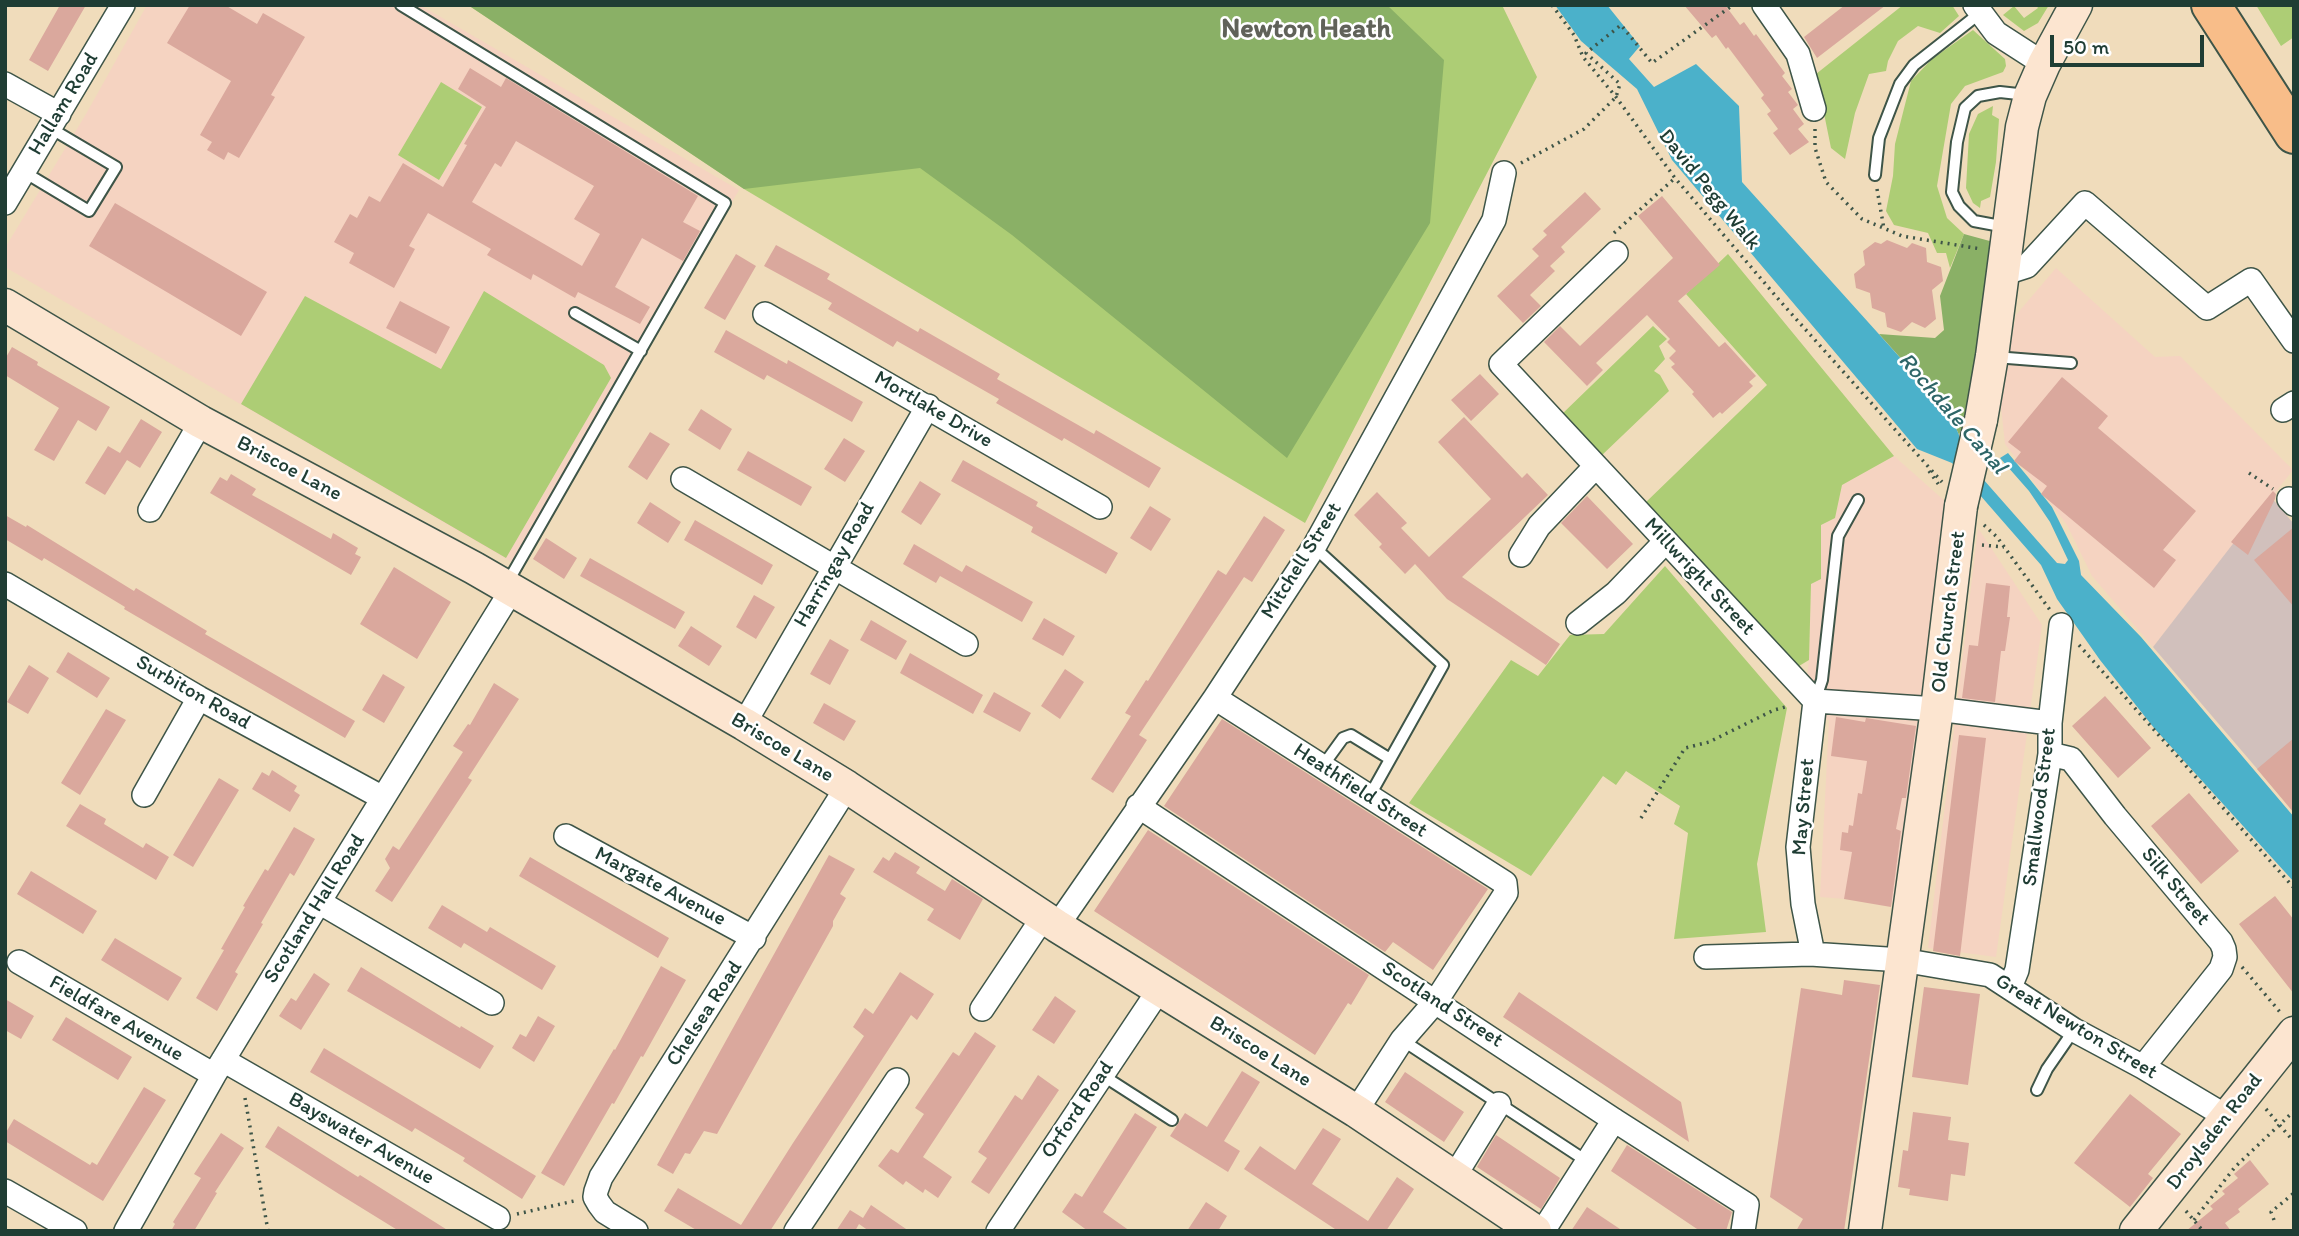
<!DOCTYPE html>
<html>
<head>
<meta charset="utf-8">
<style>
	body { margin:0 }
	#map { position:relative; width:2299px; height:1236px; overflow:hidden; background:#f0dcbb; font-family:Itim,sans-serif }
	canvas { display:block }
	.frame { position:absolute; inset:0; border:7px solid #1f3d34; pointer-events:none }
	.scale { position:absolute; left:2050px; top:35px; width:154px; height:32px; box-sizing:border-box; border:4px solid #1f3d34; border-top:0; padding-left:9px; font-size:21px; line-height:24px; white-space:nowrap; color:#1f3d34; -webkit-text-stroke:5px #fff; paint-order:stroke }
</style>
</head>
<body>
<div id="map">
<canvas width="2299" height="1236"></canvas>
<div class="frame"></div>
<div class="scale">50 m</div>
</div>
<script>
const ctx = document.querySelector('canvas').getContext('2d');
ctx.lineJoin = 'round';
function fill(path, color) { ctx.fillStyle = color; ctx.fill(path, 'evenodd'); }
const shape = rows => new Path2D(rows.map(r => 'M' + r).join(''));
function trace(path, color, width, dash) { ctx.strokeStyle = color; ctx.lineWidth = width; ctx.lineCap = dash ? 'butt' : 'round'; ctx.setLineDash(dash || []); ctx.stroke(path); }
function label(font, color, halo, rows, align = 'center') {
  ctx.font = font + ' Itim,sans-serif'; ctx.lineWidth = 5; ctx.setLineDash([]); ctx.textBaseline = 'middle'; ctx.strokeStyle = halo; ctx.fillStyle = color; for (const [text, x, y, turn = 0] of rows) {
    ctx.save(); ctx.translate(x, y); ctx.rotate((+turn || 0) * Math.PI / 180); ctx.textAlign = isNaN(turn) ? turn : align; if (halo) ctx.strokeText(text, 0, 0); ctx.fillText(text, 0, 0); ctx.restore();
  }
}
const built = shape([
	[147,5,420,5,739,190,520,567,5,267,5,248,86,114],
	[2056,268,2155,357,2180,356,2293,470,2153,647,2092,576,2067,525,2005,444,2000,398,2016,315],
	[1894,456,1946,502,1895,903,1820,897,1829,720,1803,713,1809,660,1811,584,1821,579,1821,525,1835,518,1842,485],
	[1978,528,2042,625,1996,957,1928,948]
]);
const industrial = shape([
	[2270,496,2294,524,2294,812,2153,647]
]);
const green = shape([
	[468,5,1502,5,1537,77,1305,523,744,189],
	[1903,5,1952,5,1959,16,1940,33,1918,26,1898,41,1888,61,1886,71,1869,74,1855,113,1845,159,1831,148,1816,74],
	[2036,5,2049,5,2038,23,2024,31,2003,15,2014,6,2024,18,2038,8],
	[2256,5,2294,5,2294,37,2281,46],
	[1973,30,2005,59,2006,66,2003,72,1965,86,1951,104,1937,186,1947,218,1964,234,1950,268,1946,253,1937,253,1928,233,1894,225,1886,211,1893,176,1895,144,1911,81,1932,59],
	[441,82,482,107,439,180,398,155],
	[1993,106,1992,115,1999,119,1996,162,1990,197,1981,201,1980,208,1973,203,1966,188,1969,134,1978,114],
	[1728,254,1894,456,1842,485,1835,518,1821,525,1821,579,1811,584,1809,660,1799,666,1644,504,1767,385,1686,294],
	[484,291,604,365,611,378,506,558,241,404,305,296,441,369],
	[1653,326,1667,339,1659,346,1665,359,1654,371,1660,375,1669,391,1600,457,1561,415],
	[1665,566,1787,708,1757,864,1766,932,1674,939,1688,833,1674,824,1680,806,1626,771,1616,785,1603,776,1531,876,1409,803,1511,660,1538,676,1570,635,1604,634]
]);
const forest = shape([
	[468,5,1387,5,1444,60,1430,223,1287,458,1012,235,920,168,744,189],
	[1964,234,1997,243,1971,402,1959,435,1949,412,1879,334,1935,338,1944,330,1940,296]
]);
const water = shape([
	[1555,5,1607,5,1640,46,1629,59,1654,87,1696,64,1739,106,1742,182,1949,412,1959,435,1961,454,2057,563,2065,564,2068,560,2050,522,2029,491,2000,458,2008,453,2028,477,2052,507,2079,561,2081,575,2141,637,2294,817,2294,882,2154,728,2100,660,2057,599,2041,565,1952,463,1917,449,1672,160,1637,89,1581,41]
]);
const building = shape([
	[60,5,86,5,48,71,29,60],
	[190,5,225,5,257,24,263,13,305,37,271,95,275,97,239,158,228,152,224,160,207,150,212,142,200,135,231,81,167,43],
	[1684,5,1725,5,1740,25,1744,22,1754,36,1756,34,1785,73,1782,76,1792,89,1788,92,1798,105,1793,109,1804,124,1798,129,1809,142,1790,155,1773,133,1778,129,1767,114,1771,111,1761,98,1764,95,1728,47,1726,49,1716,35,1712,38],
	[1845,5,1886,5,1817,58,1804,37],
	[470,68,501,87,506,78,698,196,683,222,700,231,683,261,642,238,615,287,650,307,640,324,578,292,575,298,533,274,531,280,487,255,491,249,428,213,409,246,415,249,394,288,349,263,354,253,334,242,350,214,357,218,369,196,380,202,403,163,443,187,467,145,464,144,486,107,458,89],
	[516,141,594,186,574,219,600,234,582,266,472,202,495,163,501,167],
	[1585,192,1601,209,1561,247,1565,252,1550,266,1555,271,1530,295,1541,306,1523,323,1497,296,1539,256,1532,249,1547,235,1543,231],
	[1662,196,1720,265,1678,301,1719,347,1725,342,1756,376,1749,382,1753,386,1722,414,1720,412,1713,418,1692,394,1694,392,1671,367,1675,364,1669,358,1676,351,1667,342,1670,339,1647,315,1596,363,1603,370,1587,386,1544,342,1560,326,1580,346,1673,258,1638,216],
	[115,203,267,292,241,336,89,246],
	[1887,240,1907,248,1912,243,1926,248,1927,262,1941,267,1943,281,1932,290,1936,319,1925,328,1912,322,1901,332,1887,327,1885,313,1872,308,1870,293,1856,288,1854,274,1865,265,1863,251,1875,242,1881,244],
	[776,245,830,274,827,279,918,332,920,328,1000,374,997,379,1094,434,1096,430,1161,468,1149,488,1064,438,1062,441,996,403,999,399,897,341,893,347,828,309,832,303,764,266],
	[736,254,756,266,725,320,704,308],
	[400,301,450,327,436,354,386,328],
	[726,330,787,364,788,360,863,402,852,422,767,375,764,380,714,352],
	[12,347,38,362,37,365,110,407,96,431,78,420,54,461,34,450,59,408,5,375,5,359],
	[1480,374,1499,394,1471,421,1451,400],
	[2062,377,2108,416,2098,428,2196,511,2163,550,2176,560,2154,588,2041,494,2047,486,2014,461,2021,452,2008,442],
	[701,409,732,429,720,450,688,430],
	[1464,417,1522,478,1527,473,1548,495,1462,577,1560,644,1546,665,1447,599,1415,564,1405,574,1379,547,1382,544,1354,515,1377,492,1407,523,1401,528,1429,557,1491,499,1438,442],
	[141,419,162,432,140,468,127,460,105,495,85,483,108,446,120,453],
	[650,432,670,444,647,480,628,467],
	[844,438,865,451,845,482,824,469],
	[748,451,812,487,801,506,737,470],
	[963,460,1038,502,1036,506,1118,553,1106,574,1031,532,1033,527,951,481],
	[231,474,256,489,252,495,272,506,331,539,333,533,358,548,355,554,361,557,351,575,210,493,220,477,227,481],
	[920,481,941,494,921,525,901,512],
	[2273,491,2276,494,2275,499,2248,555,2231,542],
	[1587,496,1633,544,1607,569,1561,523],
	[650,502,681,522,668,543,637,523],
	[1150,506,1171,519,1151,551,1130,538],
	[5,515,26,527,27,525,134,591,136,588,207,631,205,634,355,721,345,738,124,609,125,607,44,558,42,561,5,539],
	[1264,516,1285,530,1252,582,1244,577,1139,735,1147,740,1113,793,1091,779,1131,716,1125,713,1146,680,1148,681,1218,570,1226,575],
	[695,520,773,565,762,585,684,540],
	[2294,527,2294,607,2254,560],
	[546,538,577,558,564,579,533,559],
	[914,544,962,572,966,565,1033,602,1022,622,940,576,936,583,903,564],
	[590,558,685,612,675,629,580,576],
	[394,567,451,602,417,659,360,624],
	[1986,583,2010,586,2007,617,2010,617,2005,651,2001,651,1995,702,1962,698,1969,645,1978,646],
	[754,595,775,607,756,639,736,627],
	[1044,618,1075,636,1063,656,1032,639],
	[871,620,907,641,896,660,860,640],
	[691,626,722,646,709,666,678,646],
	[830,639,849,650,830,685,810,674],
	[68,652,110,678,97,698,56,672],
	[910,653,983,695,973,714,900,673],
	[29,665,49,678,28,714,7,702],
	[1065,669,1084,682,1060,719,1041,706],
	[383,674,405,687,384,723,362,710],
	[494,683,519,699,468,778,472,780,392,902,375,891,390,868,385,859,393,846,399,850,463,752,453,746,468,724,470,725],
	[994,692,1031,713,1020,732,983,712],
	[2105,696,2151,748,2118,778,2072,726],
	[824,703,856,721,844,741,813,723],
	[106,709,126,720,80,795,61,783],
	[1836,717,1865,722,1866,718,1916,726,1906,798,1902,798,1896,829,1901,831,1891,907,1844,899,1852,852,1840,850,1842,832,1848,833,1849,825,1853,826,1858,793,1862,794,1867,761,1831,756],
	[1222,719,1488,889,1433,970,1393,942,1385,952,1164,806],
	[1959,735,1986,738,1960,956,1933,951],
	[2294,738,2294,813,2257,769],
	[272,770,297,786,294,791,300,795,290,812,252,789,262,772,269,776],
	[219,778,239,790,193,867,173,855],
	[2189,793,2239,851,2201,884,2151,826],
	[80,804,106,819,104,824,143,848,146,843,169,857,156,880,66,826],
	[294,827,315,839,294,876,290,873,261,923,263,924,235,972,238,974,217,1011,196,998,224,950,221,949,245,907,243,906,265,869,268,871],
	[1148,830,1369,975,1351,1005,1348,1003,1315,1055,1094,911],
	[895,852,920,867,916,873,945,891,952,879,983,899,960,940,927,920,934,909,873,872,883,857,889,861],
	[829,855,855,869,840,894,846,898,833,921,833,926,717,1134,704,1131,690,1154,685,1153,673,1174,657,1165],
	[530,857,669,938,658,958,519,876],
	[31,871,97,911,83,934,17,894],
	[2275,896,2294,920,2294,994,2239,924],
	[442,905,487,932,490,927,556,966,542,990,464,943,461,948,428,928],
	[115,938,182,978,168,1001,101,960],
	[661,966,686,980,643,1057,641,1056,614,1104,612,1103,564,1186,541,1173,614,1049,615,1050],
	[361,967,460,1028,461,1026,494,1046,480,1069,347,991],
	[900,972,934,994,917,1020,911,1015,770,1231,698,1231,664,1211,678,1188,741,1225,793,1143,864,1036,853,1027,865,1008,873,1014],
	[314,973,330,984,301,1030,279,1016,291,998,296,1001],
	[1844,980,1880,985,1844,1231,1796,1231,1803,1219,1770,1197,1801,988,1842,995],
	[1924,987,1980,994,1968,1085,1912,1077],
	[1519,992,1681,1102,1689,1142,1503,1017],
	[1055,996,1076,1011,1054,1044,1032,1030],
	[5,999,34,1016,21,1039,5,1030],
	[538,1016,555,1026,534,1062,512,1048,520,1034,526,1037],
	[66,1017,132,1057,118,1080,52,1040],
	[975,1032,996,1046,923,1157,952,1177,938,1198,925,1189,923,1193,906,1181,903,1185,878,1166,891,1149,898,1153,924,1114,915,1108,953,1052,959,1056],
	[324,1048,536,1176,522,1199,463,1161,465,1158,415,1128,412,1132,310,1072],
	[1242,1071,1260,1082,1224,1141,1240,1151,1228,1172,1170,1136,1185,1113,1207,1127],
	[1405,1072,1464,1112,1444,1142,1385,1102],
	[1038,1075,1059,1090,989,1194,971,1182,987,1158,978,1152,1015,1095,1022,1100],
	[144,1087,166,1100,103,1201,5,1141,5,1134,14,1119,90,1165,92,1162,97,1165],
	[2130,1094,2181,1134,2148,1174,2153,1178,2130,1207,2074,1163],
	[1913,1112,1951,1117,1948,1140,1969,1143,1965,1176,1951,1174,1948,1201,1909,1195,1910,1189,1898,1187,1903,1150,1908,1151],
	[1135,1113,1157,1127,1103,1212,1130,1231,1088,1231,1062,1212,1075,1193,1082,1197],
	[278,1126,358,1177,360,1175,449,1231,399,1231,339,1194,265,1147],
	[1323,1128,1341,1139,1312,1184,1368,1221,1397,1177,1414,1189,1386,1231,1338,1231,1244,1169,1260,1146,1295,1170],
	[221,1133,244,1148,215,1192,217,1193,194,1231,171,1231,175,1224,173,1222,201,1178,194,1174],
	[1496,1135,1560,1178,1541,1209,1477,1167],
	[1627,1145,1732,1212,1726,1231,1700,1231,1611,1171],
	[2250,1160,2269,1184,2238,1209,2240,1212,2225,1223,2231,1231,2186,1231,2213,1209,2210,1206,2225,1194,2222,1191,2238,1178,2234,1174],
	[1206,1202,1227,1216,1218,1231,1187,1231],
	[871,1205,909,1231,869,1231,859,1224,855,1231,836,1231,850,1210,863,1218],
	[1587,1207,1623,1231,1571,1231]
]);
const path = shape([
	[1552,5,1574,35,1583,57,1616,97,1675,178,1780,301,1942,482],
	[1815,129,1815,148,1826,182,1862,219,1902,236,1981,249],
	[1521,163,1584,129,1616,97,1620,84,1586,53,1621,25,1652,63,1733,5],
	[1877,189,1884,229],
	[1614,233,1675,178],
	[1929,471,1939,485],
	[2249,473,2273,489],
	[1984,525,1997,537,2050,610],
	[1982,545,2004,547],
	[2079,645,2294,888],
	[1641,818,1685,748,1709,742,1774,710,1789,706],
	[2242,967,2280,1012],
	[245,1098,268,1231],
	[2266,1109,2294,1142],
	[2186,1211,2203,1231],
	[517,1214,574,1201],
	[2194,1220,2235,1167,2294,1111],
	[2274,1220,2271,1212,2294,1193]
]);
const lane = shape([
	[401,5,725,203,506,585],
	[24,172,89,211,116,167,50,128],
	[1875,175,1879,138,1900,84,1914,65,1980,13],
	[2006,227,1974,221,1959,206,1952,192,1957,142,1965,108,1978,96,2000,92,2027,95],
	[575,313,641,351],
	[1995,357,2071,363],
	[1314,547,1443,665,1369,797],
	[1815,701,1822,680,1838,536,1858,500],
	[1322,767,1343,738,1351,735,1390,759],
	[1402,1040,1588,1162],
	[1102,1075,1172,1120],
	[2037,1090,2047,1069,2074,1030]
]);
const street = shape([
	[1764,5,1798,54,1814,109],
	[1975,5,1996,33,2044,64],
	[5,84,59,114],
	[5,203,123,5],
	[1616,253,1501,364,1815,701,1937,709,2050,723],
	[2002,274,2027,266,2085,203,2207,308,2251,280,2294,341],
	[765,314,1100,507],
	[2283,410,2294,403],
	[683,479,966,644],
	[2289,499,2294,504],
	[150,510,201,422],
	[1521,555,1539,526,1596,466],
	[5,584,199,698,383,798],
	[1578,623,1616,593,1666,541],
	[1215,698,1505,883,1506,893,1436,1001,1402,1040,1356,1111],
	[744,724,928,406],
	[2050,754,2071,759,2115,816,2221,942,2224,949,2225,957,2221,969,2143,1067],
	[144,795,199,698],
	[1138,806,1614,1120,1747,1205,1743,1231],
	[566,836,754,938],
	[319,902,492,1003],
	[1057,926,1215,698,1314,547,1494,220,1504,173],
	[1813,954,1803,904,1798,847,1815,701],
	[1706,957,1810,954,1902,960,1990,975,2074,1030,2143,1067,2227,1117],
	[19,962,214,1075],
	[2010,987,2017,970,2050,754,2050,723,2061,625],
	[982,1009,1044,916],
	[223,1060,498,1218],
	[1454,1177,1499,1104],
	[5,1191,75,1231],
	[126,1231,214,1075,319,902,511,591],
	[636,1231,605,1212,599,1204,595,1197,596,1191,601,1177,847,787],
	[796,1231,897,1080],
	[998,1231,1159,990],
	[1543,1231,1614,1120]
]);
const secondary = shape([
	[5,305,201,422,474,568,744,724,847,787,1057,926,1356,1111,1535,1231],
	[1981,420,1992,356,2022,127,2030,96,2044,64,2076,5],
	[1865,1231,1937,709,1961,506],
	[2136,1231,2294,1033]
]);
const highway = shape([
	[2211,5,2294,134]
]);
const secondaryBridge = shape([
	[1961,506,1981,420]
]);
const streetNames = [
	["Hallam Road",64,104,-59],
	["David Pegg Walk",1709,190,51],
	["Mortlake Drive",933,410,30],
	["Briscoe Lane",289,469,28],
	["Mitchell Street",1302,561,-58],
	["Harringay Road",835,565,-60],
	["Millwright Street",1699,577,47],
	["Old Church Street",1949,612,-83],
	["Surbiton Road",193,693,30],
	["Briscoe Lane",782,748,31],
	["Heathfield Street",1360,791,33],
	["May Street",1804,807,-85],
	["Smallwood Street",2040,807,-83],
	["Margate Avenue",660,887,28],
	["Silk Street",2175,887,50],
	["Scotland Hall Road",315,909,-58],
	["Scotland Street",1442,1005,33],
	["Chelsea Road",705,1014,-57],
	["Fieldfare Avenue",116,1019,30],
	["Great Newton Street",2076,1027,31],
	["Briscoe Lane",1260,1052,32],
	["Orford Road",1078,1110,-56],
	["Droylsden Road",2215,1132,-52],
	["Bayswater Avenue",361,1139,30]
];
const waterNames = [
	["Rochdale Canal",1952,414,49]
];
const districtNames = [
	["Newton Heath",1306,30]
];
fill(built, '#f5d3c1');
fill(industrial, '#d1c0bc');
fill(green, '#adcd75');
fill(forest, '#8ab066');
fill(water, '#4bb1ca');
fill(building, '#daa89d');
trace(lane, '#3e5548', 14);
trace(street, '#3e5548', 26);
trace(secondary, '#3e5548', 35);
trace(highway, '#3e5548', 42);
trace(path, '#3e5548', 3.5, [2, 5]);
trace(lane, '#fff', 10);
trace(street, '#fff', 23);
trace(secondary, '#fce5d0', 32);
trace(highway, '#f8bd89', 38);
trace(secondaryBridge, '#3e5548', 35, []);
trace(secondaryBridge, '#fce5d0', 32);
label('21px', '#1f3d34', '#fff', streetNames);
label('italic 23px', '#2e6668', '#fff', waterNames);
label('bold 28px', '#606259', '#fff', districtNames);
</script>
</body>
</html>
